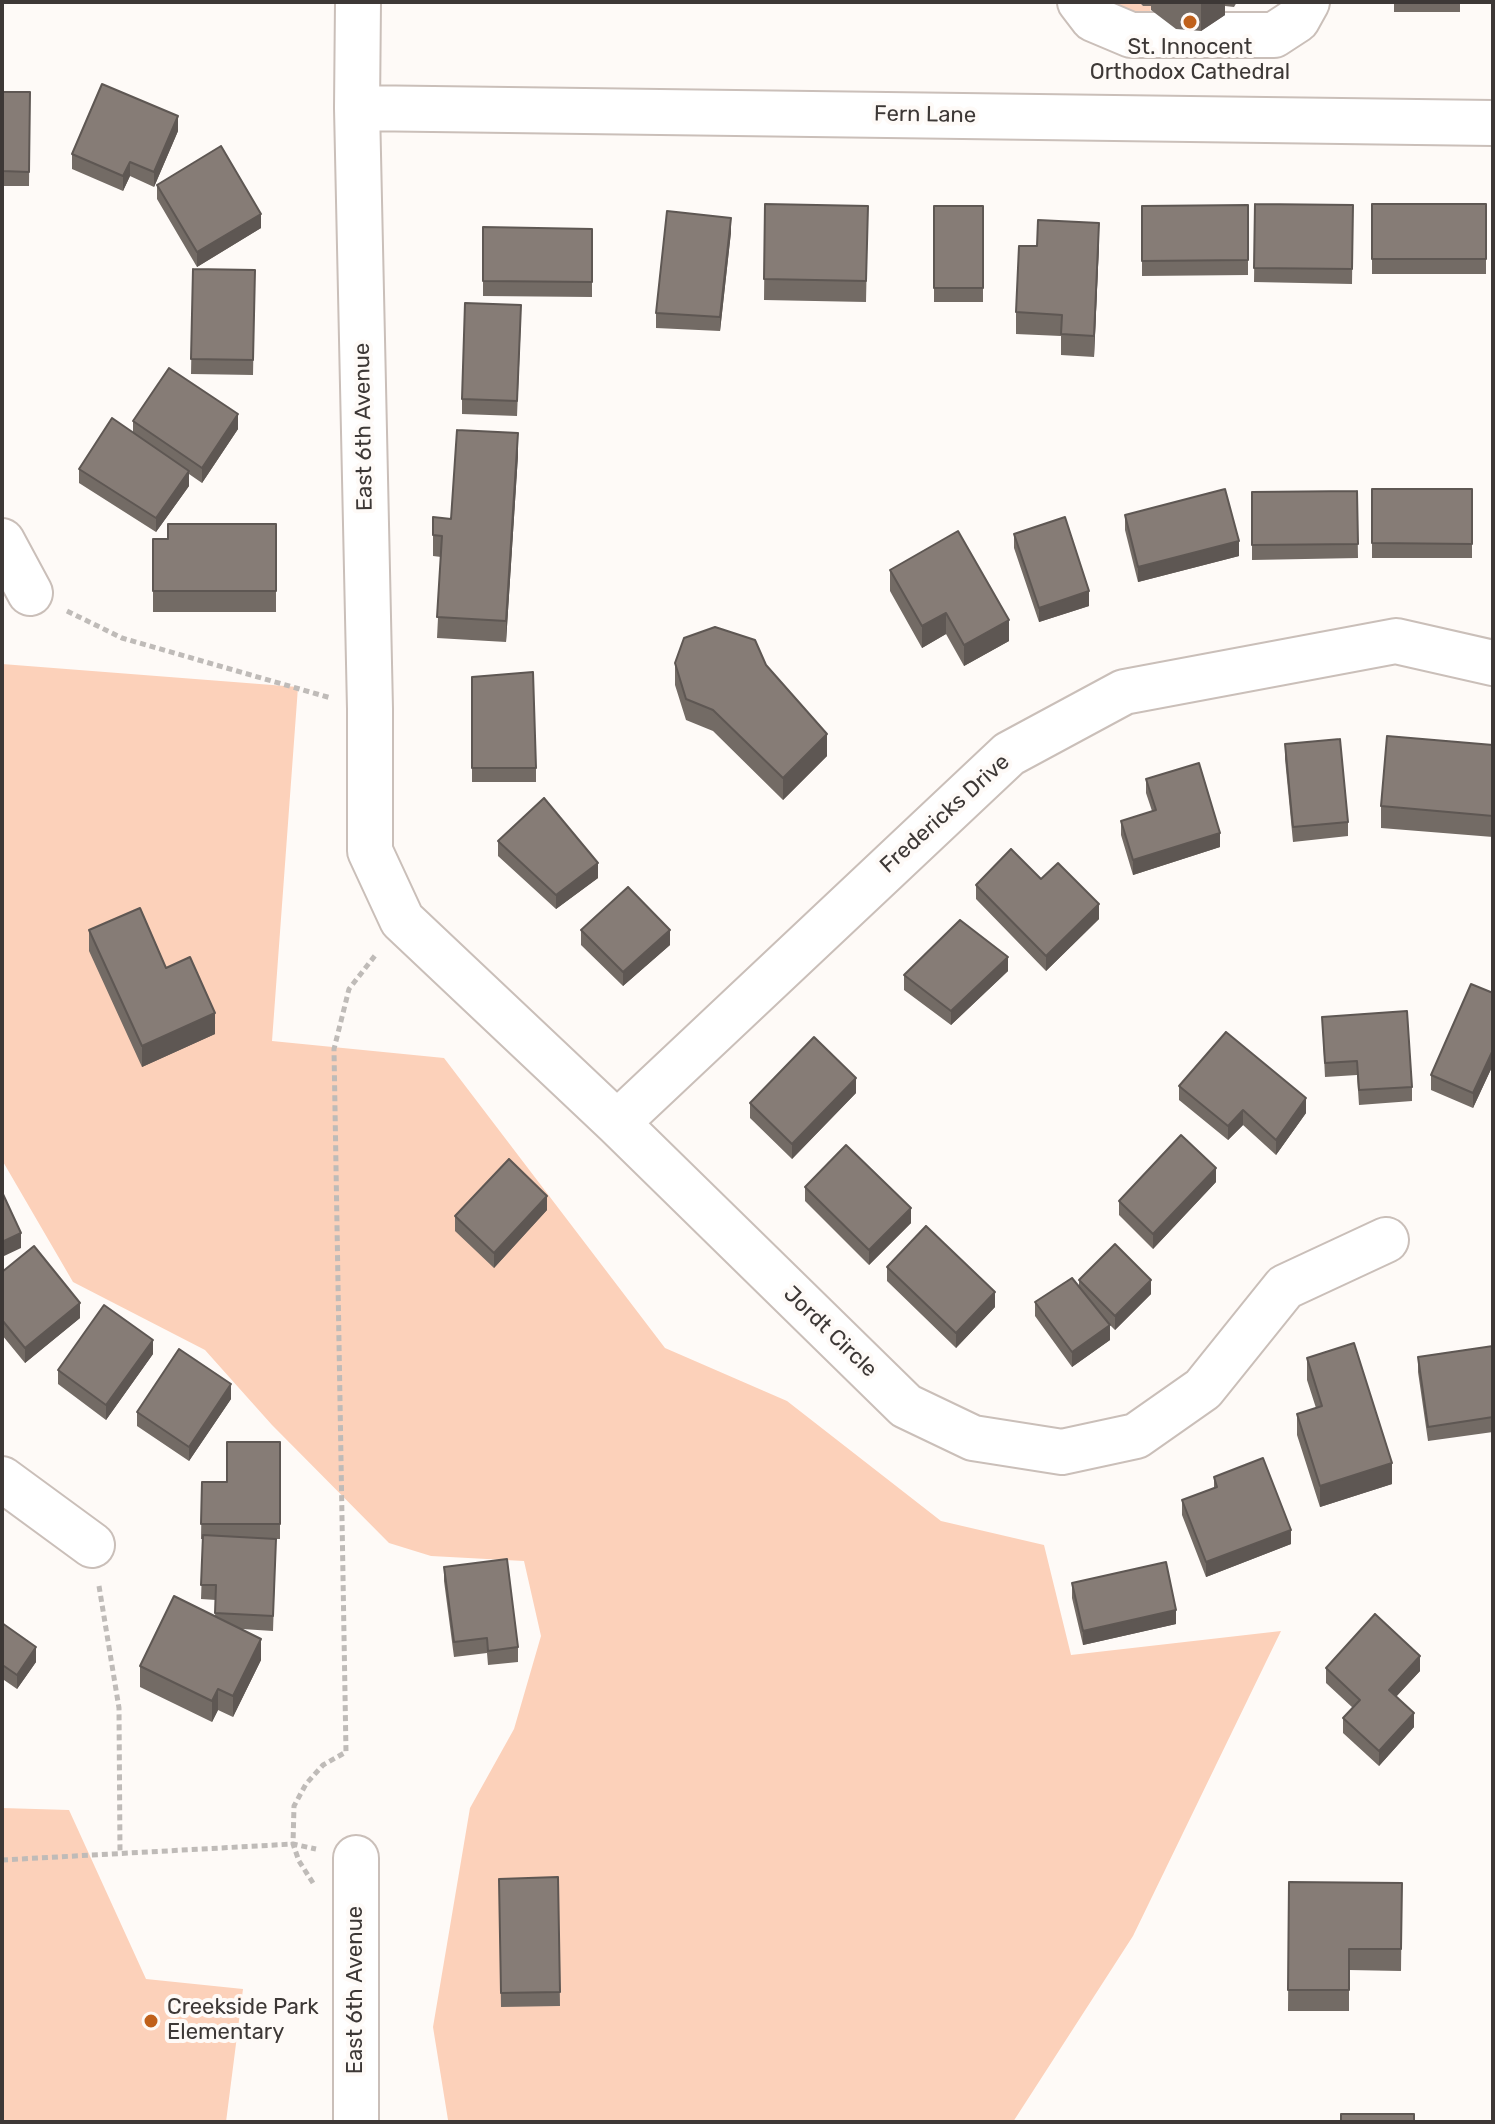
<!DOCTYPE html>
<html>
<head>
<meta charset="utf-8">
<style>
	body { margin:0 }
	#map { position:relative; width:1495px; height:2124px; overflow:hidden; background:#fefaf7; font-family:Rubik,sans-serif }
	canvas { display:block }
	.frame { position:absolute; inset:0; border:4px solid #3d3836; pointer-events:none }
</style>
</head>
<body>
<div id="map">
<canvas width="1495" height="2124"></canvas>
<div class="frame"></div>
</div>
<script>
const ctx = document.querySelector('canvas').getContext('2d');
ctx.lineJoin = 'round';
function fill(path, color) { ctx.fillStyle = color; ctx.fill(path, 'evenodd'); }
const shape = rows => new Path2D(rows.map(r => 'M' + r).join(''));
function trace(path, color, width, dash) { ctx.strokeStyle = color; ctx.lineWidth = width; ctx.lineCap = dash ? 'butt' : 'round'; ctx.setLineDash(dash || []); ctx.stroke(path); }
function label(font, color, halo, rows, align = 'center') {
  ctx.font = font + ' Rubik,sans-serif'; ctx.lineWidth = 8; ctx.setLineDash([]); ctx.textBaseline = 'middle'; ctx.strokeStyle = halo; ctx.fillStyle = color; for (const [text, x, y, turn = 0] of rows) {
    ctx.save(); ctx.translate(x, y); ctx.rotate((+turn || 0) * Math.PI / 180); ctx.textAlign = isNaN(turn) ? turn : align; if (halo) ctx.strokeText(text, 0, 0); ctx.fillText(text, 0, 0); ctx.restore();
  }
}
const green = shape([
	[1100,2,1139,2,1143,6,1151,6,1149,29],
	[2,664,298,687,272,1041,444,1058,665,1348,787,1401,941,1521,1044,1545,1071,1655,1281,1631,1133,1936,1013,2122,448,2120,433,2027,470,1808,514,1729,541,1636,524,1561,431,1556,389,1543,272,1425,205,1350,73,1282,2,1160],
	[2,1808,69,1810,146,1979,243,1989,226,2122,2,2122]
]);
const path = shape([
	[67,611,122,638,331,698],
	[99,1586,119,1708,120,1854],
	[2,1860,293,1844,316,1849],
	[313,1883,299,1861,293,1844,294,1806,306,1784,323,1765,346,1752,334,1049,349,989,377,953]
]);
const minor = shape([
	[358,2,357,108,370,709,370,851,402,920,617,1123,906,1406,973,1438,1062,1452,1136,1436,1203,1389,1285,1287,1386,1240],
	[1080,2,1093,19,1131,35,1274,35,1297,20,1307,2],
	[357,108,1493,123],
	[2,541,30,593],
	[617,1123,1009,754,1124,692,1396,641,1493,663],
	[2,1479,92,1545],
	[356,1858,356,2122]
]);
const wall = shape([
	[1139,2,1237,2,1234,7,1225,6,1225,15,1201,31,1176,29,1151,10,1151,6,1143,6],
	[1394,2,1460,2,1460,12,1394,12],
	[2,92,30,92,29,186,2,186],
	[178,131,154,187,130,176,123,191,72,169,72,154],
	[157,185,261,228,197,267,157,199],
	[765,204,868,206,866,302,764,300],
	[1255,204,1353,205,1352,284,1254,282],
	[1372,204,1486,204,1486,274,1372,274],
	[1248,205,1248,275,1142,276,1142,206],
	[934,206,983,206,983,302,934,302],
	[483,227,592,229,592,297,483,296],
	[731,232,720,331,656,328,656,313],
	[1099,244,1094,357,1061,355,1061,336,1016,334,1016,312,1037,246],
	[193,269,255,270,253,375,191,374],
	[521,319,517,416,462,414,462,399],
	[133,421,238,429,202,483,189,474,189,486,156,532,79,483,79,469,133,432],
	[518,455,506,642,437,638,441,557,433,556,433,517,451,519],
	[1372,489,1472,489,1472,558,1372,558],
	[1357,491,1358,558,1252,560,1252,492],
	[1125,515,1239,556,1138,582,1125,530],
	[276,524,276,612,153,612,153,539,168,539],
	[1014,534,1089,606,1039,622,1014,548],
	[890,570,1009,641,964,666,946,634,922,648,890,591],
	[675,663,766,665,827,756,783,800,713,731,686,720,675,685],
	[472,677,536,768,536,782,472,782],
	[1285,744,1348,822,1348,836,1293,842,1285,759],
	[1493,745,1493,837,1381,828,1381,806],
	[1146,779,1220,847,1133,875,1121,835,1121,821,1152,811,1146,793],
	[498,841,598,878,556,909,498,856],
	[1041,879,1099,919,1046,971,976,899,976,885],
	[89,930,166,968,215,1034,142,1067,89,951],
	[581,930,670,945,623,986,581,945],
	[1008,971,951,1025,904,990,904,975],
	[1493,993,1493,1067,1492,1067,1473,1108,1431,1090,1431,1075],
	[1322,1017,1412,1087,1412,1101,1359,1105,1357,1075,1325,1077],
	[1179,1086,1306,1113,1276,1155,1243,1125,1228,1140,1179,1100],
	[856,1093,792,1159,750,1118,750,1103],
	[1216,1182,1153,1249,1119,1215,1119,1201],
	[805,1187,911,1223,869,1265,805,1201],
	[547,1210,494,1268,455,1231,455,1216],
	[887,1267,995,1307,956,1348,887,1281],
	[2,1272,80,1318,25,1363,2,1335],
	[1079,1280,1151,1294,1115,1330,1110,1325,1110,1340,1072,1367,1035,1316,1035,1302,1079,1287],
	[1493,1346,1493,1432,1428,1441,1418,1372,1418,1357],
	[153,1354,106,1420,58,1384,58,1370],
	[1307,1358,1392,1484,1320,1507,1297,1435,1297,1414,1316,1408,1307,1380],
	[231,1399,189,1461,137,1426,137,1412],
	[280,1442,280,1539,276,1539,273,1631,242,1629,261,1660,233,1717,218,1710,212,1722,140,1687,140,1666,215,1616,216,1600,201,1599,203,1539,201,1539,202,1482,227,1482],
	[1214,1477,1291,1544,1206,1577,1182,1515,1182,1500,1214,1488],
	[444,1567,518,1647,518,1662,488,1665,487,1653,454,1657,444,1581],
	[1072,1583,1176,1624,1083,1645,1072,1598],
	[2,1623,36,1662,17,1689,4,1680],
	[1326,1668,1420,1671,1396,1697,1414,1727,1379,1766,1343,1733,1343,1718,1353,1708,1326,1683],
	[558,1877,560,2006,501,2007,499,1879],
	[1289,1882,1402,1883,1401,1971,1349,1970,1349,2011,1288,2011]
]);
const shadedWall = shape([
	[1203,2,1225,2,1225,15,1201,31,1201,3],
	[178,116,178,131,154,187,154,172],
	[130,162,130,176,123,191,123,176],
	[261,214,261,228,197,267,197,252],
	[731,218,731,232,720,331,720,317],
	[1099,223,1099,244,1094,357,1094,336],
	[238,414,238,429,202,483,202,468],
	[518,433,518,455,506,642,506,621],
	[189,471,189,486,156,532,156,518],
	[1239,541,1239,556,1138,582,1138,567],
	[1089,591,1089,606,1039,622,1039,608],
	[946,613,946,634,922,648,922,626],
	[1009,620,1009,641,964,666,964,645],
	[827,734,827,756,783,800,783,778],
	[1220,833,1220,847,1133,875,1133,860],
	[598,863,598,878,556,909,556,895],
	[1099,904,1099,919,1046,971,1046,956],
	[670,930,670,945,623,986,623,972],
	[1008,957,1008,971,951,1025,951,1011],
	[215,1013,215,1034,142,1067,142,1046],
	[1492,1052,1492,1067,1473,1108,1473,1093],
	[856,1078,856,1093,792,1159,792,1144],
	[1306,1098,1306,1113,1276,1155,1276,1140],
	[1243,1110,1243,1125,1228,1140,1228,1126],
	[1216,1168,1216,1182,1153,1249,1153,1234],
	[547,1196,547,1210,494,1268,494,1253],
	[911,1208,911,1223,869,1265,869,1250],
	[21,1233,21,1248,2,1257,2,1242],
	[1151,1280,1151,1294,1115,1330,1115,1316],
	[995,1292,995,1307,956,1348,956,1333],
	[80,1303,80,1318,25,1363,25,1348],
	[1110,1325,1110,1340,1072,1367,1072,1352],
	[153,1340,153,1354,106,1420,106,1405],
	[231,1384,231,1399,189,1461,189,1447],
	[1392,1463,1392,1484,1320,1507,1320,1486],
	[1291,1530,1291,1544,1206,1577,1206,1562],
	[1176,1610,1176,1624,1083,1645,1083,1631],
	[261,1639,261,1660,233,1717,233,1696],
	[36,1647,36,1662,17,1689,17,1675],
	[1420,1656,1420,1671,1389,1704,1389,1690],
	[4,1666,4,1680,2,1683,2,1668],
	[218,1689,218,1710,212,1722,212,1701],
	[1414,1713,1414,1727,1379,1766,1379,1751]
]);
const building = shape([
	[102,84,178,116,154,172,130,162,123,176,72,154,102,84],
	[2,92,30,92,29,172,2,171,2,92],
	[221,146,261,214,197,252,157,185,221,146],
	[765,204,868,206,866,281,764,279,765,204],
	[1255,204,1353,205,1352,269,1254,268,1255,204],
	[1372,204,1486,204,1486,259,1372,259,1372,204],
	[1248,205,1248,260,1142,261,1142,206,1248,205],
	[934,206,983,206,983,288,934,288,934,206],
	[667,211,731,218,720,317,656,313,667,211],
	[1038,220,1099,223,1094,336,1061,334,1062,315,1016,312,1019,246,1037,246,1038,220],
	[483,227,592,229,592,282,483,281,483,227],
	[193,269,255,270,253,360,191,359,193,269],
	[465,303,521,305,517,401,462,399,465,303],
	[169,368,238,414,202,468,133,421,169,368],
	[112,418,189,471,156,518,79,469,112,418],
	[457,430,518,433,506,621,437,617,442,536,433,535,433,517,451,519,457,430],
	[1225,489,1239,541,1138,567,1125,515,1225,489],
	[1372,489,1472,489,1472,544,1372,543,1372,489],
	[1357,491,1358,544,1252,545,1252,492,1357,491],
	[1065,517,1089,591,1039,608,1014,534,1065,517],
	[168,524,276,524,276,591,153,591,153,539,168,539,168,524],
	[958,531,1009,620,964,645,946,613,922,626,890,570,958,531],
	[715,627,755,640,766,665,827,734,783,778,713,710,686,699,675,663,684,638,715,627],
	[533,672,536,768,472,768,472,677,533,672],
	[1387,736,1493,745,1493,816,1381,806,1387,736],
	[1340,739,1348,822,1293,827,1285,744,1340,739],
	[1199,763,1220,833,1133,860,1121,821,1156,810,1146,779,1199,763],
	[544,798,598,863,556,895,498,841,544,798],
	[1011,849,1041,879,1058,863,1099,904,1046,956,976,885,1011,849],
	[628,887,670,930,623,972,581,930,628,887],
	[140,908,166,968,190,957,215,1013,142,1046,89,930,140,908],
	[960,920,1008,957,951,1011,904,975,960,920],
	[1471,984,1493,993,1493,1053,1492,1052,1473,1093,1431,1075,1471,984],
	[1407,1011,1412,1087,1359,1090,1357,1061,1325,1063,1322,1017,1407,1011],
	[1226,1032,1306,1098,1276,1140,1243,1110,1228,1126,1179,1086,1226,1032],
	[814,1037,856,1078,792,1144,750,1103,814,1037],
	[1181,1135,1216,1168,1153,1234,1119,1201,1181,1135],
	[846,1145,911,1208,869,1250,805,1187,846,1145],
	[509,1159,547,1196,494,1253,455,1216,509,1159],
	[2,1192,21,1233,2,1242,2,1192],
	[926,1226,995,1292,956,1333,887,1267,926,1226],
	[1115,1244,1151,1280,1115,1316,1079,1280,1115,1244],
	[34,1246,80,1303,25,1348,2,1320,2,1272,34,1246],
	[1072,1278,1110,1325,1072,1352,1035,1302,1072,1278],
	[104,1305,153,1340,106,1405,58,1370,104,1305],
	[1354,1343,1392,1463,1320,1486,1297,1414,1322,1406,1307,1358,1354,1343],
	[1493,1346,1493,1417,1428,1427,1418,1357,1493,1346],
	[179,1349,231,1384,189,1447,137,1412,179,1349],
	[227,1442,280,1442,280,1524,201,1524,202,1482,227,1482,227,1442],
	[1263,1458,1291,1530,1206,1562,1182,1500,1217,1487,1214,1477,1263,1458],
	[203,1535,276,1539,273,1616,215,1613,216,1585,201,1585,203,1535],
	[507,1559,518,1647,488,1651,487,1638,454,1642,444,1567,507,1559],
	[1166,1562,1176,1610,1083,1631,1072,1583,1166,1562],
	[174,1596,261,1639,233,1696,218,1689,212,1701,140,1666,174,1596],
	[1375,1614,1420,1656,1389,1690,1414,1713,1379,1751,1343,1718,1360,1700,1326,1668,1375,1614],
	[2,1623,36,1647,17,1675,4,1666,2,1668,2,1623],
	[558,1877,560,1992,501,1993,499,1879,558,1877],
	[1289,1882,1402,1883,1401,1949,1349,1949,1349,1990,1288,1990,1289,1882],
	[1341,2114,1414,2114,1414,2122,1341,2122,1341,2114]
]);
const markers = [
	[1190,22,8,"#c0611b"],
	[151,2021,8,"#c0611b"]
];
const poiNames = [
	["St. Innocent",1190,48],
	["Orthodox Cathedral",1190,73],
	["Creekside Park",167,2008,"left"],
	["Elementary",167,2033,"left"]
];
const streetNames = [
	["Fern Lane",925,115,1],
	["East 6th Avenue",364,427,-91],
	["Fredericks Drive",945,814,-42],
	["Jordt Circle",830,1332,44],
	["East 6th Avenue",356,1990,-90]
];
fill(green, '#fcd1ba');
trace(minor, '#cabfb9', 48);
trace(path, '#bfbbb8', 5, [6, 4]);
trace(minor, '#fff', 44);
fill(wall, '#736b65');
fill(shadedWall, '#5e5753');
fill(building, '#867c76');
trace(building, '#5e5753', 2);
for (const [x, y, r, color] of markers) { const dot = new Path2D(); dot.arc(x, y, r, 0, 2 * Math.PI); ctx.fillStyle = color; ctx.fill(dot); trace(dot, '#fefaf7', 3); }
label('22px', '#3d3836', '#fefaf7', poiNames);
label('22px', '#3d3836', '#fefaf7', streetNames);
</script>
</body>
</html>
